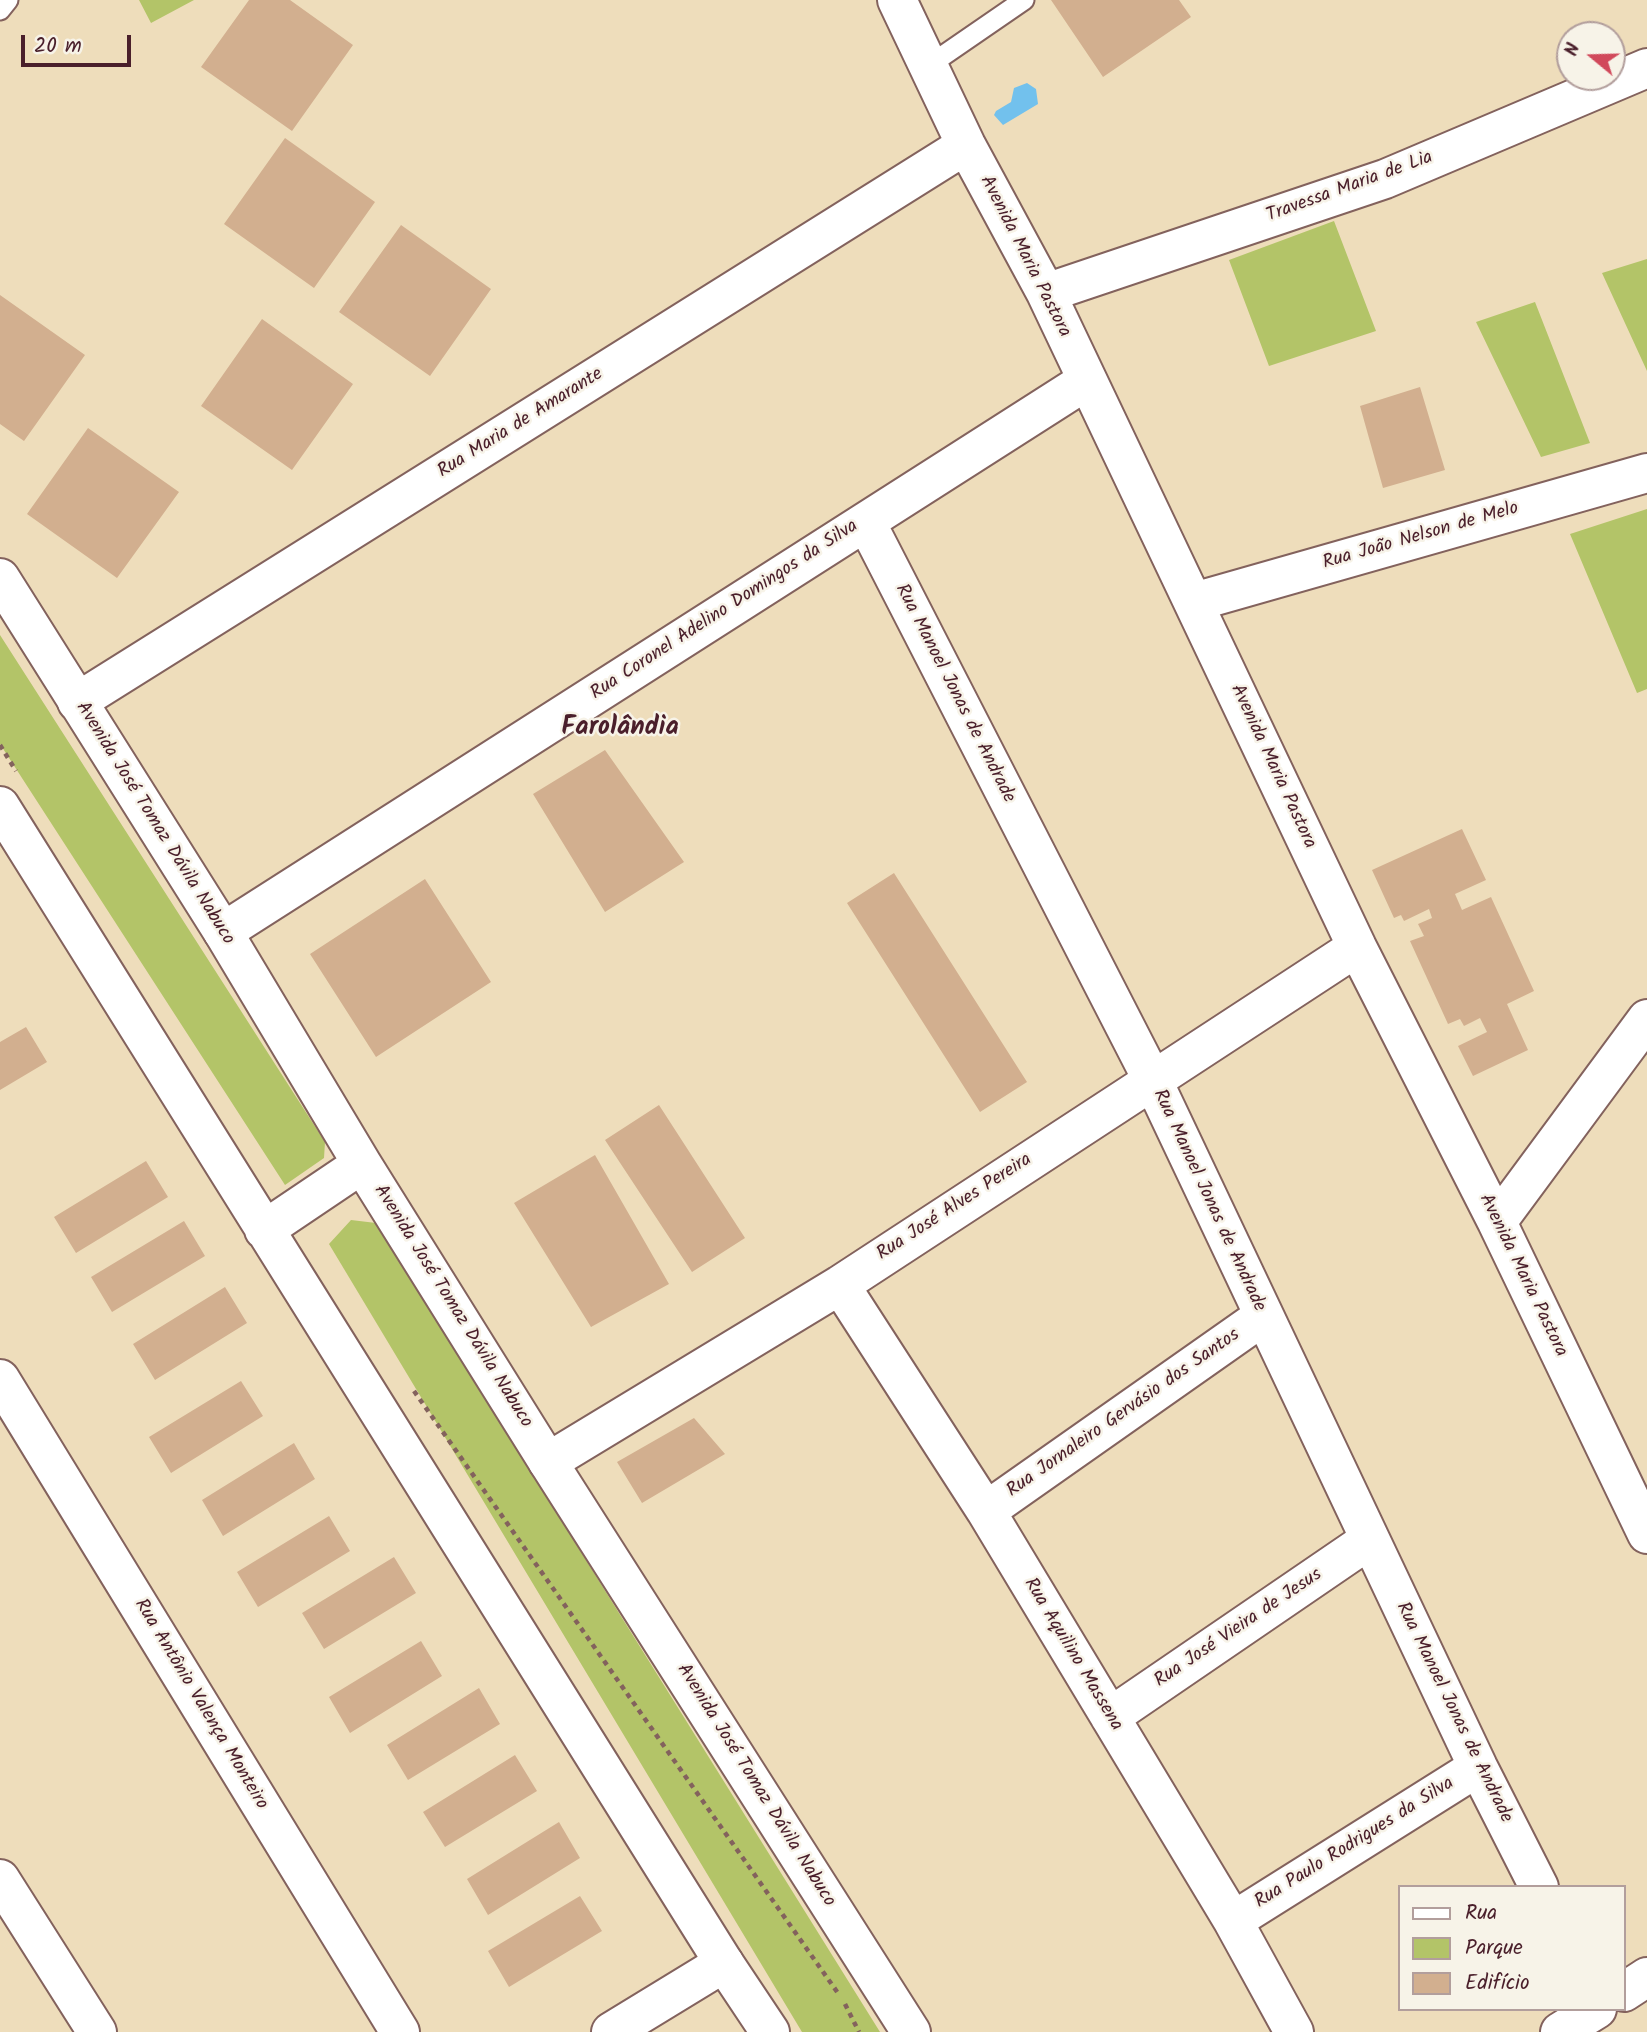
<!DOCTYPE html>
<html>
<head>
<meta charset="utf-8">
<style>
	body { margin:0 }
	#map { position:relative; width:1647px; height:2032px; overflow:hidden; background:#edb; font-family:Kalam,sans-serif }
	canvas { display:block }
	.legend { position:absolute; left:1398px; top:1885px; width:228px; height:126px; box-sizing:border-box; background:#f7f3e8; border:2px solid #b29e9c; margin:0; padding:9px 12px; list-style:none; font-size:21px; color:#4a1f2b }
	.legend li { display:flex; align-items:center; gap:14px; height:35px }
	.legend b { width:35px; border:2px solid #b29e9c }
	.north { position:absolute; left:1556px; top:21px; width:70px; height:70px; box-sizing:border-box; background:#f7f3e8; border:2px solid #b29e9c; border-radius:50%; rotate:289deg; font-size:19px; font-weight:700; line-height:28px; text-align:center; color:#4a1f2b }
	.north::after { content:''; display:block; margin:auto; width:24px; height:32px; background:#d1495b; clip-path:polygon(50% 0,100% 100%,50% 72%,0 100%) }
	.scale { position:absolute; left:21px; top:35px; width:110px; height:32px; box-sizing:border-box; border:4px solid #4a1f2b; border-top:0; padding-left:9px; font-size:21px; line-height:24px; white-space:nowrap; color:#4a1f2b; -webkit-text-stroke:5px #f7f3e8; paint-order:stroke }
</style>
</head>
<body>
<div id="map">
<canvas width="1647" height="2032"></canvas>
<ul class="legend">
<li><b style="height:9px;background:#fff"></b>Rua</li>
<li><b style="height:19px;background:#b3c468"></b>Parque</li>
<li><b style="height:19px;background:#d2af8f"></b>Edifício</li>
</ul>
<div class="north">N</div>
<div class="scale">20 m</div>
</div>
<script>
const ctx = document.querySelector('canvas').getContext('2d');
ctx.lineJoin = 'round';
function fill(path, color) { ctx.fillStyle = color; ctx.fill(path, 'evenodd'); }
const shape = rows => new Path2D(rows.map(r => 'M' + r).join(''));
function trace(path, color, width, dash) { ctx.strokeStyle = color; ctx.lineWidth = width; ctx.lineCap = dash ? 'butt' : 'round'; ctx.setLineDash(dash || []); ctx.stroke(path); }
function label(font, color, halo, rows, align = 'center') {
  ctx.font = font + ' Kalam,sans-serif'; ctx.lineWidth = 5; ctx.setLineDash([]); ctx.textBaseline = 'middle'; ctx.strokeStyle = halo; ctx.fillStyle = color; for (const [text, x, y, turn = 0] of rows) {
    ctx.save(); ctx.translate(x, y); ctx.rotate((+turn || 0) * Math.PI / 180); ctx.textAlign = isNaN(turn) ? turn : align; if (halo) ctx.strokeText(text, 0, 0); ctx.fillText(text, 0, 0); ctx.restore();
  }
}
const green = shape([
	[139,0,194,0,151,23],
	[1334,221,1376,331,1269,366,1229,260],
	[1647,259,1647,371,1602,273],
	[1535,302,1590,443,1541,457,1476,322],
	[1647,509,1647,689,1637,693,1570,534],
	[0,635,325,1142,324,1158,285,1185,0,744],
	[351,1220,376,1223,880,2032,802,2032,329,1244]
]);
const water = shape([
	[1027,83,1036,89,1038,104,1003,125,994,115,996,111,1011,102,1014,88]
]);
const building = shape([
	[249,0,290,0,353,45,292,131,201,67],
	[1051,0,1179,0,1191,17,1103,77],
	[285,138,375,202,314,288,224,224],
	[401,225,491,289,430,376,339,312],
	[0,295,85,355,24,441,0,424],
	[262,319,353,384,292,470,201,406],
	[1420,387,1445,470,1383,488,1360,406],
	[88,428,179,492,117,578,27,514],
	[605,750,684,862,605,912,533,794],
	[1462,829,1486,880,1455,894,1462,910,1491,897,1534,991,1507,1004,1528,1050,1473,1076,1458,1046,1487,1032,1480,1018,1464,1026,1460,1019,1448,1024,1410,941,1424,936,1418,924,1432,918,1429,909,1404,921,1401,915,1394,918,1372,870],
	[894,873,1027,1082,980,1112,847,903],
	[425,879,491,982,376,1057,310,954],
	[26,1027,47,1062,0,1090,0,1042],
	[659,1105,745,1238,692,1272,605,1140],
	[595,1155,669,1284,591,1327,514,1203],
	[146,1161,168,1197,76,1253,54,1217],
	[184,1221,205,1256,112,1312,91,1277],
	[225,1287,247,1323,155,1380,133,1344],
	[241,1381,263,1416,171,1473,149,1437],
	[694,1418,725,1454,642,1503,617,1462],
	[294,1443,315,1479,223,1536,202,1500],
	[329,1516,350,1551,258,1607,237,1572],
	[394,1557,416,1593,324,1649,302,1613],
	[421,1641,442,1676,350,1733,329,1697],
	[479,1688,500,1724,408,1780,387,1745],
	[515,1755,537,1791,445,1847,423,1812],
	[559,1822,580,1858,488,1915,467,1879],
	[580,1896,602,1931,509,1987,488,1951]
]);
const path = shape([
	[0,745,16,771],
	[414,1391,840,1996],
	[845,2004,859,2032]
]);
const service = shape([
	[0,10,8,0],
	[928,66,1024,0]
]);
const minor = shape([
	[897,0,966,145,1046,293,1357,947,1497,1222,1647,1534],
	[1046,293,1385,179,1647,68],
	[866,522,1152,1079,1478,1767,1539,1887],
	[1194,602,1647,473],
	[77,702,966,145],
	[223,932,1086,381],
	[1497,1222,1647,1019],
	[840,1285,986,1511,1233,1921,1294,2032],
	[0,1379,400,2032],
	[548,1462,840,1285,1357,947],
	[986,1511,1262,1317],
	[1110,1717,1369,1540],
	[0,1879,97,2032],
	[1233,1921,1478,1767],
	[1624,1992,1647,1977],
	[611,2032,724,1963],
	[1560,2032,1597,2009]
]);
const secondary = shape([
	[0,578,223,932,362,1164,548,1462,911,2032],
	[0,806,724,1963,770,2032],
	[264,1230,362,1164]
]);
const streetNames = [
	["Travessa Maria de Lia",1350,188,-20],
	["Avenida Maria Pastora",1024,257,63],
	["Rua Maria de Amarante",521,424,-32],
	["Rua João Nelson de Melo",1421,537,-16],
	["Rua Coronel Adelino Domingos da Silva",725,611,-33],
	["Rua Manoel Jonas de Andrade",954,694,63],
	["Avenida Maria Pastora",1272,767,65],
	["Avenida José Tomaz Dávila Nabuco",154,824,58],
	["Rua Manoel Jonas de Andrade",1208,1201,65],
	["Rua José Alves Pereira",955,1208,-33],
	["Avenida Maria Pastora",1522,1276,64],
	["Avenida José Tomaz Dávila Nabuco",452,1307,58],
	["Rua Jornaleiro Gervásio dos Santos",1124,1414,-35],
	["Rua José Vieira de Jesus",1239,1629,-34],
	["Rua Aquilino Massena",1072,1655,59],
	["Rua Antônio Valença Monteiro",200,1705,59],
	["Rua Manoel Jonas de Andrade",1453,1713,64],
	["Avenida José Tomaz Dávila Nabuco",755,1786,58],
	["Rua Paulo Rodrigues da Silva",1355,1844,-32]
];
const districtNames = [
	["Farolândia",620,730]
];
fill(green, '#b3c468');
fill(water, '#72c1ed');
fill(building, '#d2af8f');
trace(service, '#83625d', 23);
trace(minor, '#83625d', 42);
trace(secondary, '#83625d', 42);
trace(path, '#83625d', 4.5, [5, 5]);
trace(service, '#fff', 19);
trace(minor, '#fff', 38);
trace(secondary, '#fff', 38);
label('19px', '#4a1f2b', '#f7f3e8', streetNames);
label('bold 26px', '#4a1f2b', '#f7f3e8', districtNames);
</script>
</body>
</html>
